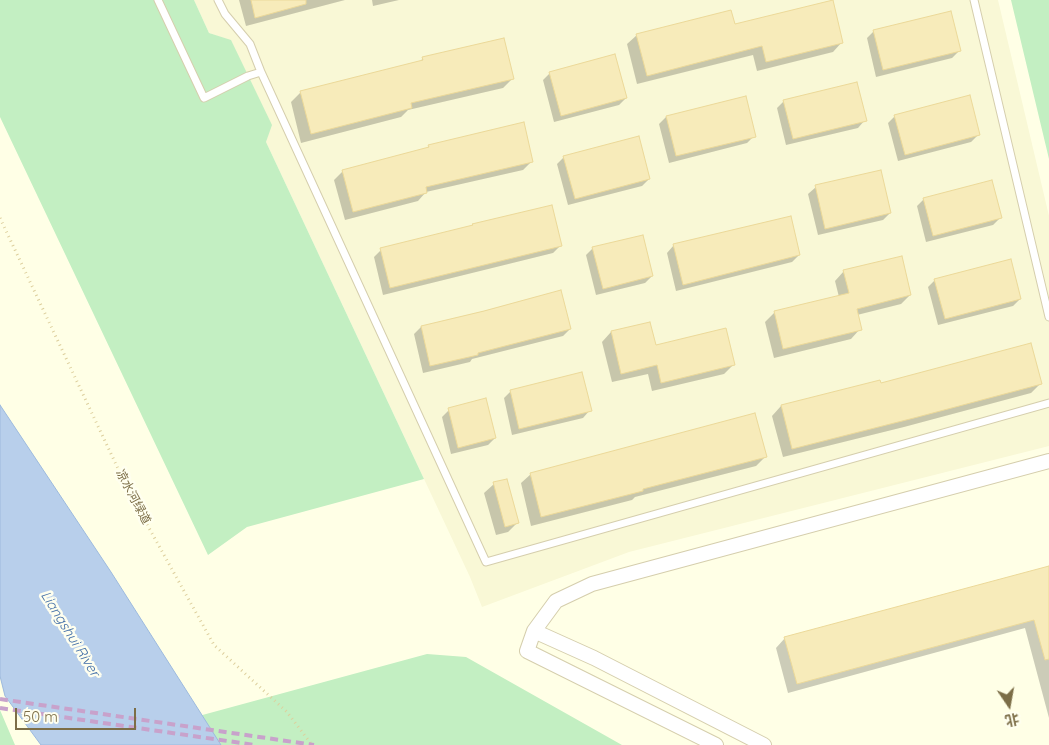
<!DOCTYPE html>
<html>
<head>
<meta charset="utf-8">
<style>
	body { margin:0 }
	#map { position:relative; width:1049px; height:745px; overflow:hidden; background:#ffffe6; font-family:Quicksand,"Noto Sans SC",sans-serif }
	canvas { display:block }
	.north { position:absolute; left:984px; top:680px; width:50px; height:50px; -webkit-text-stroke:4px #ffffef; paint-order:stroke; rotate:168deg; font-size:14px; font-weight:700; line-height:20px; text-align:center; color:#7c6e47 }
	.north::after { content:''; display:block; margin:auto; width:18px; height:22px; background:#7c6e47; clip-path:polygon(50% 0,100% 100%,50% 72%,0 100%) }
	.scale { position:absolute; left:15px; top:708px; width:121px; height:22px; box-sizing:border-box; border:2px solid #7c6e47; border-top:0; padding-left:6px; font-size:15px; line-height:18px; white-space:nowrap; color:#7c6e47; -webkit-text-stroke:4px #ffffef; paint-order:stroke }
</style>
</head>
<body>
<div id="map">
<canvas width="1049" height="745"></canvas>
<div class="north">北</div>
<div class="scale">50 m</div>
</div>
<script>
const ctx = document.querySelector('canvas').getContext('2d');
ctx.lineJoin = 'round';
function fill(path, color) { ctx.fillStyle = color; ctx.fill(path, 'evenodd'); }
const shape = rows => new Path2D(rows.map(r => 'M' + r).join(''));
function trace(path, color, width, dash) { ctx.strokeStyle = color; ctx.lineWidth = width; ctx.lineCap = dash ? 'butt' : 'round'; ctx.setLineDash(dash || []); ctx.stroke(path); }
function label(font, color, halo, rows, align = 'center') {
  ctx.font = font + ' Quicksand,"Noto Sans SC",sans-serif'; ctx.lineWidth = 5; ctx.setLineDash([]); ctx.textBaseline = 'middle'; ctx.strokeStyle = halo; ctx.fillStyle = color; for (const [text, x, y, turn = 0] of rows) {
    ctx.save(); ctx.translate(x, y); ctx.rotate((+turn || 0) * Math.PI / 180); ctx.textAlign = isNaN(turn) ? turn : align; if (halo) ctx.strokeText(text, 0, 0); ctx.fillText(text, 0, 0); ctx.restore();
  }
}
const residential = shape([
	[194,0,998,0,1049,216,1049,446,629,552,482,607,470,577,266,142,271,125,231,41,209,33]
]);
const green = shape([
	[0,0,194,0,209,33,231,40,272,125,266,142,424,479,247,527,208,555,0,117],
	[1011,0,1049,0,1049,159],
	[427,654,466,657,622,745,92,745],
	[0,710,15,745,0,745]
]);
const water = shape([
	[0,405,111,572,221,745,41,745,5,696,0,676,0,405]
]);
const shadow = shape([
	[239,0,345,0,246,26],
	[372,0,399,0,373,6],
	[734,26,842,42,833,52,757,71,753,55,637,84,627,44,637,35],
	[874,31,959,51,952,58,876,77,867,38],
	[423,58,512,79,503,88,408,110,401,117,301,143,291,102,300,93,420,62],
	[550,73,626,98,619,105,554,122,543,80],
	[784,101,865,120,858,128,786,145,777,108],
	[895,116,978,135,971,142,898,161,888,123],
	[666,117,754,136,747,143,669,163,659,124],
	[429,146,532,161,523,170,426,192,418,201,345,220,334,180,343,171,425,150],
	[564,157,649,179,642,186,568,205,557,164],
	[816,187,890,213,883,220,818,235,808,194],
	[924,199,1000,218,993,225,926,242,917,206],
	[674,245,799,255,792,262,676,291,667,253],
	[560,246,553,253,383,295,374,257,381,250],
	[593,248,652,276,645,283,596,295,586,255],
	[844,271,910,295,901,304,857,315,860,329,851,339,774,358,765,322,775,312,839,297,835,281],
	[935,280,1020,299,1013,306,938,325,928,287],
	[560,292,570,329,563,336,472,359,470,362,423,373,414,334,421,327],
	[611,332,655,346,733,365,724,374,652,391,648,374,612,382,602,342],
	[879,381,880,384,1040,384,1031,393,904,427,783,457,772,416,781,406],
	[511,391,590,410,583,418,512,435,504,398],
	[449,410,495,438,488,445,451,454,442,417],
	[765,457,756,466,635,497,632,500,531,526,521,483,531,474],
	[494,484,517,523,508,532,496,535,484,493],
	[1049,567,1049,718,1025,628,788,693,776,648,785,638]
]);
const building = shape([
	[251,0,306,0,306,4,255,18,251,0],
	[833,0,843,43,766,62,762,46,647,76,636,34,731,10,735,24,833,0],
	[951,11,961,51,883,70,873,30,951,11],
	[504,38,514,79,411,103,412,108,311,134,300,91,423,60,422,57,504,38],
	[615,54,627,98,561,116,549,72,615,54],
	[857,82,867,121,793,139,783,100,857,82],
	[970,95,980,135,905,155,894,115,970,95],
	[746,96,756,137,676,156,666,116,746,96],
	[524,122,533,162,426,187,427,193,353,212,342,170,429,147,428,145,524,122],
	[639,136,650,179,575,199,563,156,639,136],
	[881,170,891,213,825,229,815,185,881,170],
	[992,180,1002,218,933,236,923,198,992,180],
	[552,205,562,246,390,288,380,248,473,225,472,224,552,205],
	[791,216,800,255,683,285,673,244,791,216],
	[643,235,653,276,603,289,592,247,643,235],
	[902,256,911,295,857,309,862,330,783,349,774,311,849,293,843,270,902,256],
	[1011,259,1021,299,945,319,934,279,1011,259],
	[561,290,571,329,478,353,478,355,430,366,421,326,484,311,561,290],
	[650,322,656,345,726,328,735,365,661,383,657,365,621,374,611,331,650,322],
	[1031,343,1042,384,914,418,792,449,781,405,880,380,881,383,1031,343],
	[582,372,592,411,519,429,510,390,582,372],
	[486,398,496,438,458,448,448,408,486,398],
	[755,413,767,457,643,489,643,491,541,517,530,473,755,413],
	[507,479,519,523,505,527,493,482,507,479],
	[1049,566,1049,659,1045,660,1034,620,797,684,784,637,1049,566]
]);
const path = shape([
	[0,218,129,492,214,645,287,712,312,745]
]);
const lane = shape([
	[158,0,204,98,248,76,261,72,486,562,1049,403],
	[218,0,225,14,250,44,261,72],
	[974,0,1049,317]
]);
const street = shape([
	[534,631,594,658,764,745],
	[716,745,527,651,534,631,556,601,592,584,1049,461]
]);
const rail = shape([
	[0,699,314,745],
	[0,708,255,745]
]);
const streetNames = [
	["凉水河绿道",133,497,62]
];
const waterNames = [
	["Liangshui River",70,634,58]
];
fill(residential, '#f9f8d6');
fill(green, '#c3efc2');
fill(water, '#b8cfeb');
trace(water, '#9dbade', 1);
fill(shadow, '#0003');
fill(building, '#f7ebba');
trace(building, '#ecd999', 1);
trace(lane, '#d5cead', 9);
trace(street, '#d5cead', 16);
trace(path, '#ddcf9d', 3, [1, 4]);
trace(lane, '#fff', 7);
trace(street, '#fff', 14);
trace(rail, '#c8a2cb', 4, [8, 5]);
label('12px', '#7c6e47', '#ffffef', streetNames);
label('italic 14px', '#4571a8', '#ffffef', waterNames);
</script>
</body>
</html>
